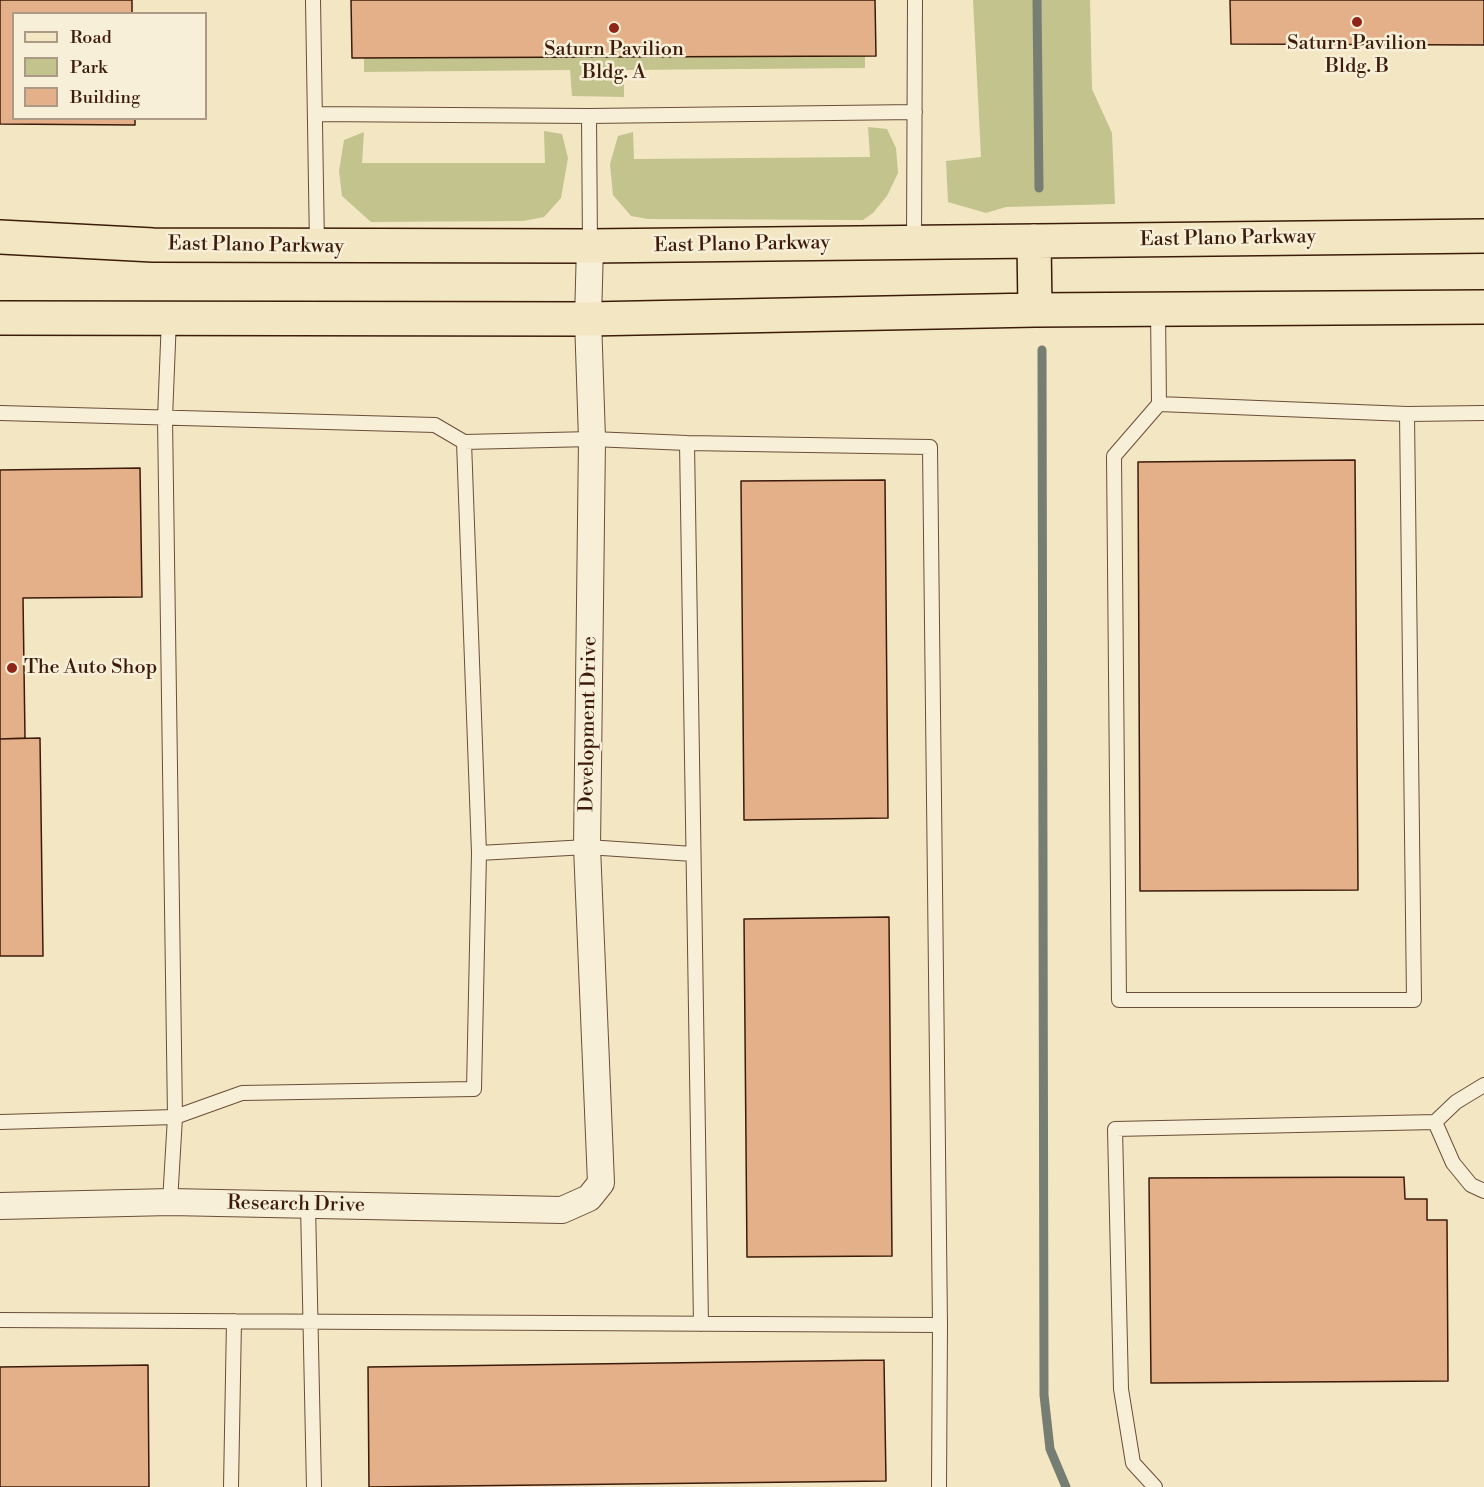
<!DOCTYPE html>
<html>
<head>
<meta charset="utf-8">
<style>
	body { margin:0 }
	#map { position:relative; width:1484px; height:1487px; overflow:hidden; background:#f3e6c3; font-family:"Libre Bodoni",serif }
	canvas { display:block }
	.legend { position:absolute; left:12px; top:12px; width:195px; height:108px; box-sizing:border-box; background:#f7efd8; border:2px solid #ac9a86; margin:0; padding:8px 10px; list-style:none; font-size:18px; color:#3c1b0a }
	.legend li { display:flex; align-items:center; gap:12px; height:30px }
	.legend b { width:30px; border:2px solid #ac9a86 }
</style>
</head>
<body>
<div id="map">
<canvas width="1484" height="1487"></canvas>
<ul class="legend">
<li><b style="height:8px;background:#f3e6c3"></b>Road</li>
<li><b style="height:16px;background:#c3c38e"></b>Park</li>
<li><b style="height:16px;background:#e4b089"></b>Building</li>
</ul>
</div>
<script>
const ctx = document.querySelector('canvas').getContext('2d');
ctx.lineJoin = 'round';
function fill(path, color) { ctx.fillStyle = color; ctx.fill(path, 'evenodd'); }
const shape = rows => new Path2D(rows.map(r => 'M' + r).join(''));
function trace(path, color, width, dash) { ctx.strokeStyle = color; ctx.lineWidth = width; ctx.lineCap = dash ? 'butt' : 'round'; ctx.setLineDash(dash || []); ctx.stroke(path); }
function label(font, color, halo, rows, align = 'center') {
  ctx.font = font + ' "Libre Bodoni",serif'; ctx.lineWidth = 5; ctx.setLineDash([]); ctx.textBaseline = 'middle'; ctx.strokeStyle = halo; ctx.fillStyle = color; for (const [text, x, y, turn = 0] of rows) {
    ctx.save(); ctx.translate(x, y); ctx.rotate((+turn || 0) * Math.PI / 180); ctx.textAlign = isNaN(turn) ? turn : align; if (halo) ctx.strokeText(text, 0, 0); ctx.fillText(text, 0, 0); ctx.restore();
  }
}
const green = shape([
	[973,0,1090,0,1092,89,1112,133,1115,204,1006,207,986,213,948,202,946,161,981,157],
	[865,56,865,68,624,70,624,97,572,96,570,70,364,72,364,58],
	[868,127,887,129,896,148,898,173,887,196,873,213,863,220,648,219,631,216,613,195,610,164,618,136,633,132,634,159,870,157],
	[544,131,562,134,568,158,561,198,544,217,523,221,371,222,342,196,339,171,344,140,364,132,362,163,545,163]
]);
const stream = shape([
	[1037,0,1039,188],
	[1042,350,1044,1395,1050,1449,1066,1487]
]);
const building = shape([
	[0,0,132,0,132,14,14,14,14,118,135,118,135,125,0,124,0,0],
	[351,0,875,0,876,56,352,58,351,0],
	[1230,0,1484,0,1484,45,1231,44,1230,0],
	[1355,460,1358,890,1140,891,1138,462,1355,460],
	[140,468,142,597,23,598,25,738,0,739,0,470,140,468],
	[885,480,888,818,744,820,741,481,885,480],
	[40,738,43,956,0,956,0,739,40,738],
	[889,917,892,1256,747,1257,744,919,889,917],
	[1404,1177,1405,1199,1427,1199,1427,1220,1447,1220,1448,1381,1151,1383,1149,1178,1404,1177],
	[884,1360,886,1481,369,1487,368,1367,884,1360],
	[148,1365,149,1487,0,1487,0,1367,148,1365]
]);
const service = shape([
	[313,0,317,246],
	[315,114,589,116,915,112],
	[589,116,590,246],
	[914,243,915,0],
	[1158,310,1159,404,1114,456,1119,1000,1414,1000,1407,414,1484,413],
	[169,318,165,418,175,1117,170,1202],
	[1159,404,1407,414],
	[0,413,435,425,464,442,592,439,687,443,930,447,940,1325,0,1320],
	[464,442,479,853],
	[687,443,701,1324],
	[0,1122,175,1117,242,1093,474,1089,479,853,587,847,693,854],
	[1435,1122,1453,1163,1471,1185,1484,1191],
	[308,1205,314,1487],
	[231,1487,234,1321],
	[939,1487,940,1325],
	[1155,1487,1133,1463,1121,1389,1115,1129,1435,1122,1456,1102,1484,1085]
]);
const minor = shape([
	[0,1206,170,1202,562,1210,589,1198,601,1183,587,847,592,439,588,319,590,246]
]);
const primary = shape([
	[0,237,153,245,590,246,1484,236],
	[1034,241,1035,310],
	[0,318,588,319,1035,310,1484,307]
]);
const markers = [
	[1357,22,6,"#8f2418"],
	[614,28,6,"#8f2418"],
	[12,668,6,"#8f2418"]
];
const poiNames = [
	["Saturn Pavilion",1357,44],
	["Bldg. B",1357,67],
	["Saturn Pavilion",614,50],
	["Bldg. A",614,73],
	["The Auto Shop",24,668,"left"]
];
const streetNames = [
	["East Plano Parkway",1228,239,-1],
	["East Plano Parkway",742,245,-1],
	["East Plano Parkway",256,246,1],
	["Development Drive",589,724,-89],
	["Research Drive",296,1205,1]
];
fill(green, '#c3c38e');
trace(stream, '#767d72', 9);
fill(building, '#e4b089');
trace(building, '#3c1b0a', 1.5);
trace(service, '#6a4e38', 16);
trace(minor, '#6a4e38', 28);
trace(primary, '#3c1b0a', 36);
trace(service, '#f7efd8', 14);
trace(minor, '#f7efd8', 26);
trace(primary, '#f3e6c3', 33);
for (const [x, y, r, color] of markers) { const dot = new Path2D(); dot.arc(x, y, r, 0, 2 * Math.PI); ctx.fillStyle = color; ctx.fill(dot); trace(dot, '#f7efd8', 2); }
label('20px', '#3c1b0a', '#f7efd8', poiNames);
label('20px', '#3c1b0a', '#f7efd8', streetNames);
</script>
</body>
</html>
